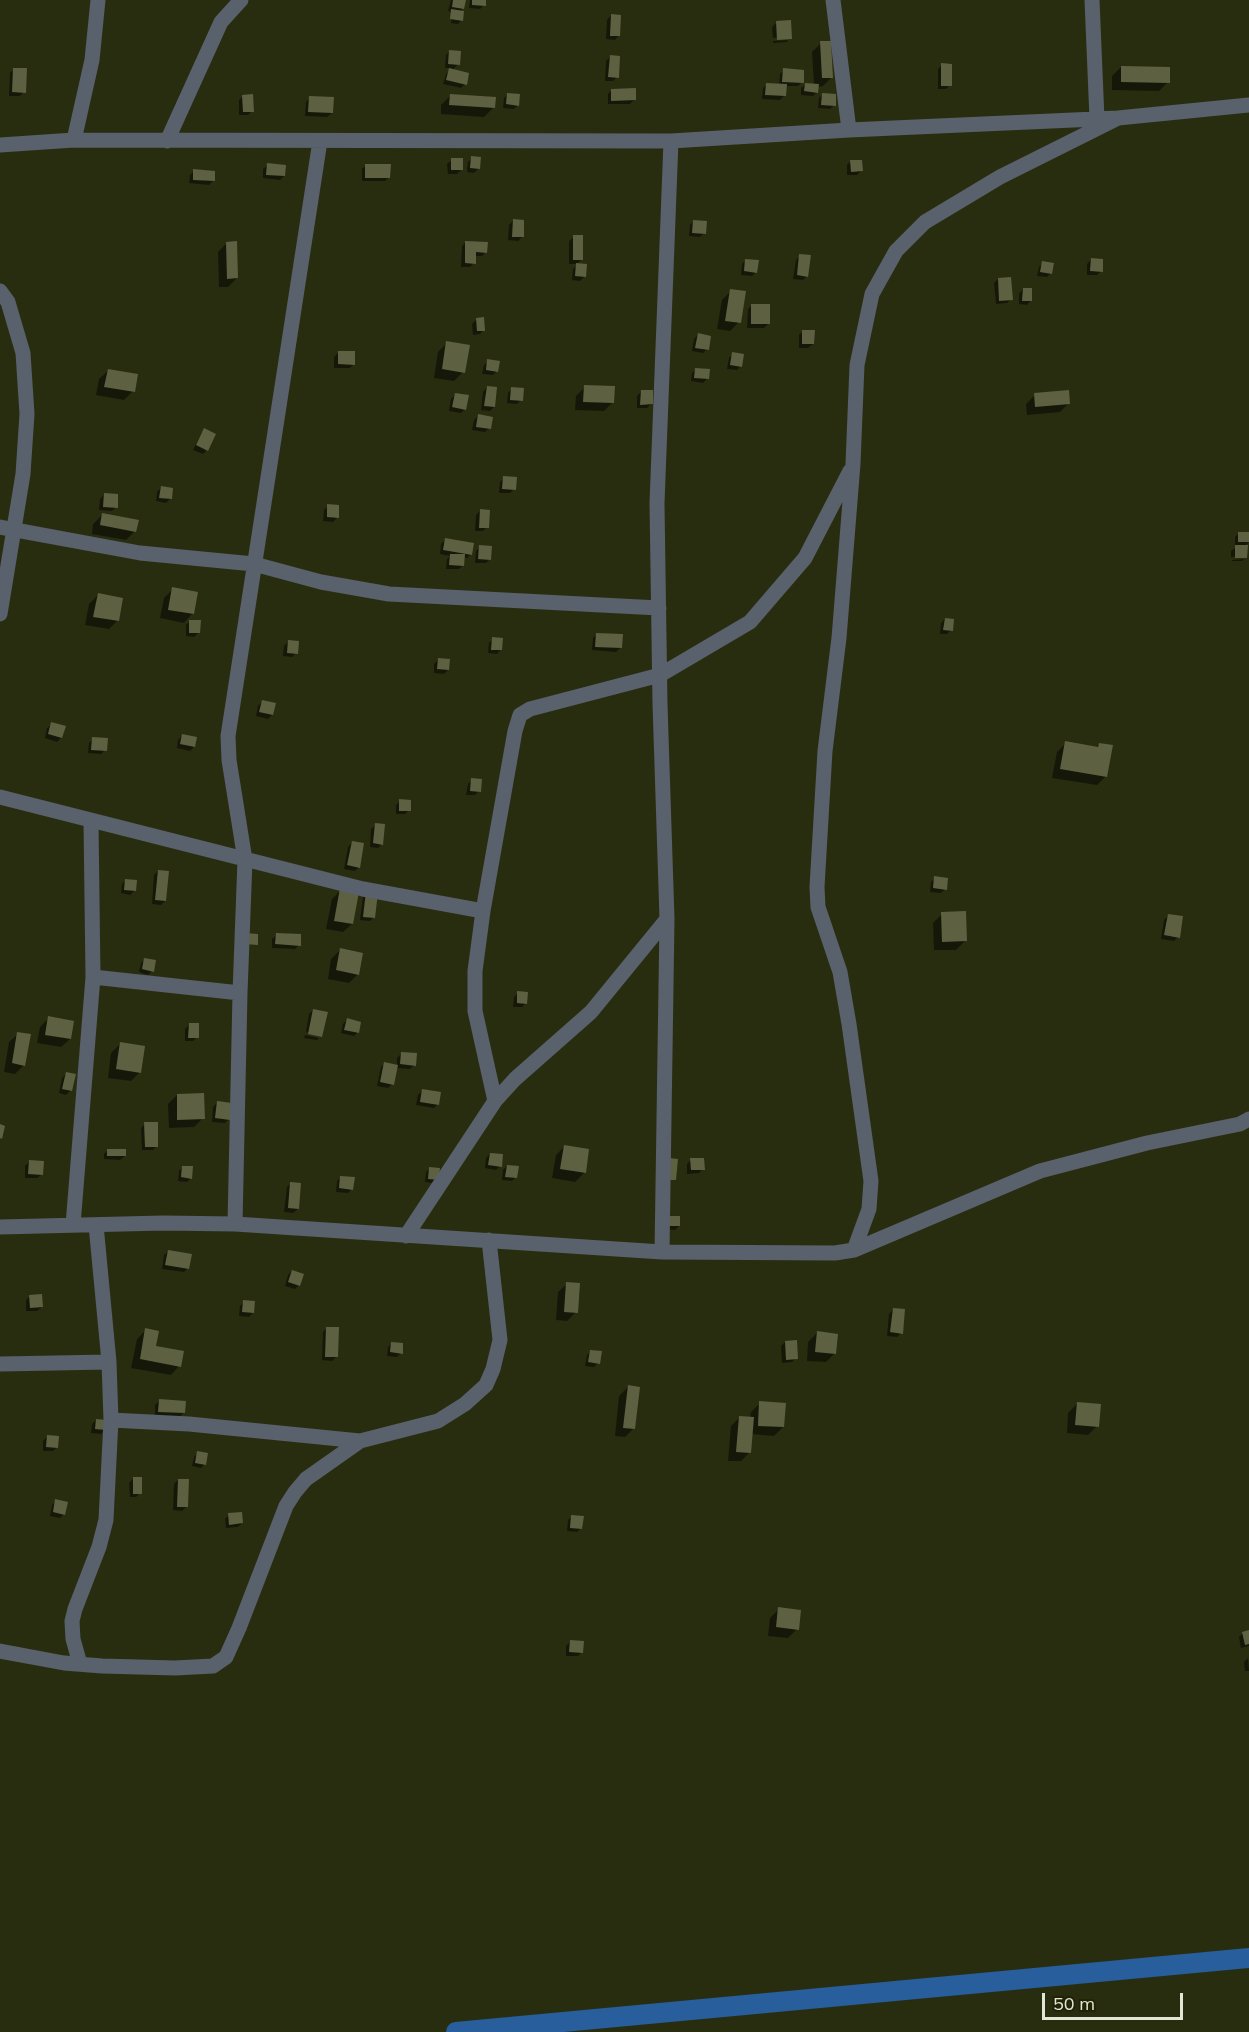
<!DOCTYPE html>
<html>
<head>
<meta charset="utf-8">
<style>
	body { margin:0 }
	#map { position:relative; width:1249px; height:2032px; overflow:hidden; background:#292d0f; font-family:Mulish,sans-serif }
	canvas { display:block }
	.scale { position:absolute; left:1042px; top:1993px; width:141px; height:27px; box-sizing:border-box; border:3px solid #e2e6d4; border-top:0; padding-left:8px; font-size:18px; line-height:21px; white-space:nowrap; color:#e2e6d4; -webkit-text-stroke:4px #202305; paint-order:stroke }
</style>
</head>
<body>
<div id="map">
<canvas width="1249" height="2032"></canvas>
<div class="scale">50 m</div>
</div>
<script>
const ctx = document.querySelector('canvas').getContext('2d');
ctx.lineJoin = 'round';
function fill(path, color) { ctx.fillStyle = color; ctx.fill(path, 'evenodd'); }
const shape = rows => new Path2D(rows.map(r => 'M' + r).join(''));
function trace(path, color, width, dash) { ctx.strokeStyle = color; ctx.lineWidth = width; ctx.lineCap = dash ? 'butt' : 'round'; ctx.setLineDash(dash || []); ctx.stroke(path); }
const shadow = shape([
	[451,0,464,0,463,8,460,12,462,20,458,24,451,23,452,13,449,13,451,11,448,11],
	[470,0,485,0,484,5,480,9,469,8],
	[611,15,619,35,615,40,606,39,607,20],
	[776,23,791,38,789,40,789,37,773,38,772,27],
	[788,40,787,42,773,43,773,41],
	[821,43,832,77,823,86,818,87,817,92,813,96,801,95,801,88,806,84,814,85,812,52],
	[450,51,458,64,452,71,465,84,461,88,443,84,446,74,452,68,445,68,446,55],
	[610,57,617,77,613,81,605,81,606,61],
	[942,65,950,85,946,89,938,89,938,69],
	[1121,67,1168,82,1159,91,1112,90,1112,76],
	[14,69,24,92,20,96,9,96,10,73],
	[784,70,802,82,798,86,785,86,784,96,780,100,762,99,763,88,767,84,779,85,780,74],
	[612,90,634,100,630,104,608,104,608,94],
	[508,94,518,105,514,109,503,108,504,98],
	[823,94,834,105,830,109,818,108,819,98],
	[243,96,252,111,248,115,239,115,239,100],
	[450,96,493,108,484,117,441,114,441,105],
	[310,98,332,113,327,117,305,116,306,102],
	[472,158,478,169,474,173,467,172,468,162],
	[452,160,461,170,457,174,448,174,447,164],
	[851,161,861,171,857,175,847,175,847,165],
	[268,165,284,176,280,180,263,178,263,169],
	[366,165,389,177,385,181,362,181,362,169],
	[194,171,213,181,209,185,189,183,190,175],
	[513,221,522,237,518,241,508,240,509,225],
	[694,221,704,233,700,237,689,236,690,225],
	[574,237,581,260,577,264,569,264,569,241],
	[466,242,486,252,482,256,474,256,474,263,470,267,461,267,462,246],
	[227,243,237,278,228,287,219,287,218,252],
	[800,256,807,276,803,280,793,279,796,260],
	[746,260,756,272,752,276,741,275,742,264],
	[1091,260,1101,271,1097,275,1087,275,1087,264],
	[1043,263,1051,273,1047,277,1037,276,1039,267],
	[577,265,584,277,580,281,572,280,573,269],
	[998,279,1011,299,1007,303,996,304,994,283],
	[1023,289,1031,300,1027,305,1019,304,1019,294],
	[731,291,739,322,730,331,717,329,722,300],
	[752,305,768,324,764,328,747,328,748,309],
	[476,320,484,330,480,334,473,335,472,324],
	[803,331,813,344,808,348,799,348,799,335],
	[698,335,707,349,703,353,692,351,694,339],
	[447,343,463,372,454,381,434,378,438,352],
	[338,353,354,364,350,368,334,368,334,357],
	[733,354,741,366,737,370,727,369,729,358],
	[488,361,497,371,493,375,482,374,484,365],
	[696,369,707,379,703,383,691,381,692,373],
	[108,371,133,391,124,400,96,395,99,379],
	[487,387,494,407,490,411,481,410,483,392],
	[585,387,613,402,604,411,575,410,576,396],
	[512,389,521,400,517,404,507,403,508,393],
	[641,392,651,404,647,408,637,408,637,396],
	[455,395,465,409,461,413,449,411,451,399],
	[1035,395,1068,404,1060,412,1027,415,1026,404],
	[478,416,489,428,485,432,472,430,474,420],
	[205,430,207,450,203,454,193,450,201,434],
	[504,478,514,489,510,493,499,493,500,482],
	[161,488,170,499,166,503,156,501,157,492],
	[104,495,116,507,112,511,99,510,100,499],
	[328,506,337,518,333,522,323,521,324,510],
	[480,511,487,527,483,531,475,531,476,515],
	[102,515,135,531,126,540,92,534,93,524],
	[1239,533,1249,542,1244,547,1246,557,1244,559,1244,556,1231,557,1231,551,1235,548,1235,537],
	[445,540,471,554,467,558,463,557,463,565,459,569,446,569,447,559,450,556,440,554,441,544],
	[480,547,490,559,486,563,475,563,476,551],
	[1244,559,1242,561,1232,561,1232,560],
	[173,589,192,614,184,623,160,618,164,598],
	[98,595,118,620,109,629,85,625,89,604],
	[945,619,951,630,947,634,940,634,941,623],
	[190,621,198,633,194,637,186,636,186,625],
	[597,634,620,648,616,652,592,650,593,638],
	[493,639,501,649,497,654,488,653,489,643],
	[288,642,296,653,292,657,283,656,284,646],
	[438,660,448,670,444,674,434,673,434,664],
	[262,702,272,715,268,719,256,716,258,706],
	[52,724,61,738,57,742,45,738,47,728],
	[182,736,194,747,190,751,177,748,178,740],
	[93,739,105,750,101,754,88,753,89,743],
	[1066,743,1096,748,1099,744,1106,776,1097,785,1052,778,1057,752],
	[472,780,479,791,475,795,466,795,468,784],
	[400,801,409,810,405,814,396,814,396,805],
	[376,825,382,844,378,848,370,847,371,829],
	[352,843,359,867,355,871,344,869,348,847],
	[158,871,165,901,161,905,152,904,154,875],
	[935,878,945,889,941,893,930,892,931,882],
	[126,880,134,891,130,895,121,893,122,884],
	[341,890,352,924,343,932,326,929,332,899],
	[377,893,374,917,370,921,360,920,363,896],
	[942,914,965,941,956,950,934,950,933,923],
	[1168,916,1178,937,1174,941,1161,939,1164,920],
	[277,935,299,945,295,949,272,948,272,939],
	[340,950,358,974,349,983,328,979,331,959],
	[145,959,152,971,148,975,139,972,141,963],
	[518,993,526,1003,522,1007,513,1007,514,997],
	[313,1010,321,1036,320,1037,320,1035,306,1032,309,1014],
	[49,1018,70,1039,61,1047,37,1043,40,1027],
	[347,1020,358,1032,354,1036,341,1033,343,1024],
	[189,1025,197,1037,193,1041,185,1041,185,1029],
	[18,1034,24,1065,15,1074,4,1072,9,1042],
	[305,1035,319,1038,317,1040,304,1038],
	[120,1044,140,1072,131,1081,108,1078,111,1053],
	[401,1054,414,1065,410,1069,396,1068,392,1084,388,1088,377,1086,381,1067,385,1063,397,1066,397,1058],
	[66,1074,74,1075,70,1091,66,1095,59,1093,62,1078],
	[422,1091,438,1104,434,1108,416,1105,418,1095],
	[177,1095,203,1118,194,1127,169,1128,168,1104],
	[217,1103,229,1119,225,1123,212,1122,213,1107],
	[145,1124,157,1146,153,1150,142,1150,141,1128],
	[565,1146,588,1150,584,1173,575,1182,552,1178,556,1155],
	[108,1150,125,1156,120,1160,104,1159,104,1154],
	[490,1154,500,1166,496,1170,485,1168,486,1158],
	[691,1160,703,1169,699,1173,687,1174,687,1164],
	[29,1162,42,1174,37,1178,25,1178,25,1166],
	[507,1166,516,1177,512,1181,502,1180,503,1170],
	[183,1167,191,1178,187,1182,178,1181,179,1171],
	[430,1168,438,1179,434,1183,425,1182,426,1172],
	[341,1177,352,1189,348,1193,336,1192,337,1181],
	[291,1183,298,1209,293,1213,284,1212,287,1187],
	[669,1217,679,1226,675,1230,665,1229],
	[169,1251,188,1268,184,1272,162,1269,164,1255],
	[292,1271,299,1285,295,1289,285,1286,288,1275],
	[567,1284,576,1312,567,1321,556,1320,558,1292],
	[30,1296,42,1307,37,1311,26,1311,26,1300],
	[244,1302,253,1313,249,1317,239,1316,240,1306],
	[893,1310,901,1333,897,1337,887,1336,889,1314],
	[327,1328,336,1357,332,1361,322,1360,323,1332],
	[146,1330,154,1348,179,1366,171,1375,131,1368,137,1339],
	[817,1333,835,1353,826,1362,807,1361,808,1342],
	[785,1342,796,1358,792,1362,782,1363,781,1346],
	[392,1343,401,1353,397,1357,387,1356,388,1347],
	[591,1351,598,1363,594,1367,585,1366,587,1355],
	[628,1387,634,1428,625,1437,615,1436,619,1396],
	[159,1401,184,1412,180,1417,155,1415,155,1405],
	[760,1403,783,1427,774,1436,751,1434,750,1452,741,1461,728,1461,731,1426,740,1417,750,1418,751,1412],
	[1077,1404,1097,1426,1088,1435,1067,1433,1068,1413],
	[96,1420,105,1430,101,1434,91,1433,92,1424],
	[47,1437,57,1447,53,1451,43,1451,43,1441],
	[198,1453,205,1464,201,1468,192,1466,194,1457],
	[133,1479,140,1493,136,1497,130,1497,129,1483],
	[178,1480,186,1507,182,1511,173,1510,174,1484],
	[56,1501,64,1514,60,1518,50,1516,52,1505],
	[229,1515,242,1523,238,1527,226,1528,225,1519],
	[572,1516,581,1528,577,1532,567,1531,568,1520],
	[779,1609,797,1629,788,1638,768,1636,770,1618],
	[1249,1632,1249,1646,1241,1648,1239,1637,1243,1633],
	[570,1642,582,1652,578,1656,566,1656,566,1646],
	[1248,1658,1249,1671,1245,1671,1244,1662]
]);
const canal = shape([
	[456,2032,1249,1958]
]);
const building = shape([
	[453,0,466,0,464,9,452,7],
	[472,0,486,0,486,6,472,5],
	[451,9,464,11,463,21,450,19],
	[611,14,621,15,620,36,610,36],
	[791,20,792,39,777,40,776,21],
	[820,41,831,41,833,78,822,78],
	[449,50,461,51,460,65,448,64],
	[610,55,620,56,619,78,608,77],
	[941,63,952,64,952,86,941,86],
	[1121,66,1170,67,1170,83,1121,82],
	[13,68,27,68,26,93,12,92],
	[449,68,469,73,467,85,446,80],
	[783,68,804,70,804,83,782,82],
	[766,83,787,84,786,96,765,95],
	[805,83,819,84,818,93,804,91],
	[636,88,636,100,611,101,611,89],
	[507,93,520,94,519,106,506,104],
	[822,93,836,94,836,106,821,105],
	[253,94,254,112,243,112,242,95],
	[450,94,496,97,495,108,449,105],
	[309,96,334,97,333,113,308,112],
	[471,156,481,157,480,169,470,168],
	[451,158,463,158,463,170,451,170],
	[850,160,862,160,863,171,851,172],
	[267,163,286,165,285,176,266,175],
	[365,164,391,164,390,178,365,178],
	[193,169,215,171,215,181,193,180],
	[513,219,524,220,524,237,512,237],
	[693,220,707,221,706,234,692,233],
	[573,235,583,235,583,260,573,260],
	[237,241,238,278,227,279,226,242],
	[465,241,488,242,487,253,476,252,476,264,465,263],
	[799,254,811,255,808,277,797,275],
	[1091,258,1103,259,1103,272,1090,271],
	[745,259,759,260,757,273,744,271],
	[1042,261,1054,263,1052,274,1040,272],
	[576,263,587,264,586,277,575,276],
	[1011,277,1013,300,999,301,998,278],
	[1023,288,1032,288,1032,301,1022,301],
	[730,289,746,291,741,323,725,321],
	[751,304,770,304,770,324,751,324],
	[484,317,485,331,477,331,476,318],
	[802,330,815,330,814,344,802,344],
	[698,333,711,336,709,350,695,348],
	[446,341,470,345,465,373,442,369],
	[338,351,355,351,355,365,338,364],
	[732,352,744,354,742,367,730,365],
	[487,359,500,361,498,372,486,370],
	[695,368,710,369,709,379,694,378],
	[108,369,138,374,135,392,104,387],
	[584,385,615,386,614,403,583,402],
	[487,386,497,387,495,407,484,406],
	[511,387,524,388,523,401,510,400],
	[641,390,653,390,653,404,640,405],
	[1069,390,1070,404,1035,407,1034,393],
	[455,393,469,395,466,410,452,407],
	[478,414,493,417,491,429,476,427],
	[204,428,216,434,208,451,196,445],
	[503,476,517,477,516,490,502,489],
	[161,486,173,488,172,499,159,498],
	[104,493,118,494,118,508,103,507],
	[327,504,339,505,339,518,327,517],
	[480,509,490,510,489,528,479,528],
	[102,513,139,520,136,532,100,525],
	[1238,532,1249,532,1249,542,1238,542],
	[445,538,474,543,472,555,443,550],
	[479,545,492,546,491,560,478,559],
	[1235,545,1248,545,1247,558,1235,558],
	[450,554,465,554,464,566,449,565],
	[172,587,198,592,194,614,168,610],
	[98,593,123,598,119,621,93,617],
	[945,618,954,619,953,631,943,630],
	[189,620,201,620,200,633,189,633],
	[596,633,623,634,622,648,595,647],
	[492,637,503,638,502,650,491,650],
	[288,640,299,641,298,654,287,653],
	[438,658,450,659,449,670,437,669],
	[262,700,276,703,273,715,259,712],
	[51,722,66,726,62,738,48,734],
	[182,734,197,737,195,747,180,744],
	[92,737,108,738,107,751,91,750],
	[1065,741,1098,747,1099,743,1113,745,1107,777,1060,769],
	[471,778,482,779,481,792,470,791],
	[399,799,411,800,411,811,399,811],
	[375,823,385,824,383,845,373,843],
	[352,841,364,843,360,868,347,865],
	[158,870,169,871,166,901,155,900],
	[934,876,948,878,947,890,933,888],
	[125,879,137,880,136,891,124,890],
	[340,888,359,892,353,924,334,921],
	[366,891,378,892,375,918,363,917],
	[966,911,967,941,942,942,941,912],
	[1168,914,1183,916,1180,938,1164,935],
	[245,933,258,934,258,945,245,944],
	[276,933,301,934,301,946,275,944],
	[340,948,363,953,359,975,336,970],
	[144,958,156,960,154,972,142,969],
	[517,991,528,992,527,1004,517,1003],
	[313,1009,328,1012,322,1037,308,1034],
	[48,1016,74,1021,71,1039,45,1035],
	[347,1018,361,1022,359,1033,344,1030],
	[189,1023,199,1023,199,1038,188,1038],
	[17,1032,31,1034,25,1066,12,1063],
	[120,1042,145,1046,141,1073,116,1069],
	[401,1052,417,1053,416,1066,400,1064],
	[384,1062,398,1065,394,1085,380,1082],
	[66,1072,76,1074,72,1091,62,1089],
	[422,1089,441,1092,439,1105,420,1102],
	[204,1093,205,1119,177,1120,177,1094],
	[217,1101,232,1103,230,1120,215,1118],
	[144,1122,158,1122,158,1147,145,1147],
	[0,1124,5,1126,2,1139,0,1138],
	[564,1145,589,1149,586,1173,560,1169],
	[107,1149,126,1149,126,1156,107,1156],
	[490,1153,503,1154,502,1167,488,1165],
	[669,1158,678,1159,676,1180,667,1180],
	[690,1158,704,1158,705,1170,691,1170],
	[29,1160,44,1161,43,1175,28,1174],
	[507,1165,519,1166,517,1178,505,1177],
	[182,1166,193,1166,192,1179,181,1177],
	[429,1167,440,1168,439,1180,428,1179],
	[340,1176,355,1177,353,1190,339,1188],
	[290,1182,301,1183,299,1209,288,1208],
	[668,1216,680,1216,680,1226,668,1226],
	[168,1250,192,1254,189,1269,165,1265],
	[292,1270,304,1274,300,1286,288,1282],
	[566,1282,580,1283,578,1313,564,1312],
	[42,1294,43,1307,30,1308,29,1295],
	[243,1300,255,1301,254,1313,242,1312],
	[893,1308,905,1309,903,1334,890,1332],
	[326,1327,339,1327,338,1357,325,1357],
	[145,1328,159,1331,156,1346,184,1351,181,1367,140,1359],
	[817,1331,838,1334,836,1354,815,1352],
	[797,1340,798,1359,786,1360,785,1341],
	[391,1342,403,1343,403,1354,390,1352],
	[590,1350,602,1351,600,1364,588,1362],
	[628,1385,640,1387,635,1429,623,1428],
	[159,1399,186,1401,185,1413,158,1412],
	[759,1401,786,1403,784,1427,758,1426],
	[1077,1402,1101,1404,1099,1427,1075,1425],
	[739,1416,754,1417,751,1453,736,1452],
	[96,1419,107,1420,106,1430,95,1429],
	[47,1435,59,1436,58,1448,46,1447],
	[197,1451,208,1453,206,1465,195,1463],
	[133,1477,142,1477,142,1494,133,1494],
	[178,1479,189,1479,188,1507,177,1507],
	[55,1499,68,1502,65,1515,53,1512],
	[242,1512,243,1523,229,1525,228,1513],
	[571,1515,584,1516,582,1529,570,1528],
	[778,1607,801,1610,799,1630,776,1627],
	[1249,1630,1249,1644,1245,1645,1242,1632],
	[570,1640,584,1641,583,1653,569,1652]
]);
const street = shape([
	[833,0,849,130],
	[1092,0,1097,119],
	[74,140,92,60,98,0],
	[167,141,221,22,241,0],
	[0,145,74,140,671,141,849,130,1118,118,1249,105],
	[0,291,8,302,23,353,27,414,23,474,0,614],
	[0,527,140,553,254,564,321,582,389,594,659,608],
	[0,797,363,889,483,911],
	[93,977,240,993],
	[495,1101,475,1011,475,971,483,911,515,731,520,715,530,709,660,675,750,622,805,558,850,471],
	[235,1224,240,993,245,860,229,760,228,736,320,141],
	[73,1225,93,977,91,821],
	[0,1227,163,1223,235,1224,662,1252,835,1253,854,1250,1040,1171,1147,1143,1240,1124,1249,1119],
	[406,1236,495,1101,515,1079,591,1012,667,919],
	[854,1250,869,1209,871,1181,849,1024,840,972,818,907,817,887,825,751,839,638,853,464,857,365,872,294,896,251,925,222,1000,177,1118,118],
	[662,1252,667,919,660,704,657,503,671,141],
	[0,1364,109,1362],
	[111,1420,189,1424,360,1441,438,1421,465,1404,486,1385,493,1369,500,1340,489,1240],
	[0,1651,64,1663,102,1666,175,1668,213,1666,226,1657,239,1628,286,1506,295,1492,306,1479,360,1441],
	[80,1664,73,1639,72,1621,75,1609,99,1547,106,1520,111,1420,109,1362,96,1225]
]);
fill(shadow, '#0007');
trace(canal, '#275e9b', 20);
fill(building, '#5d6142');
trace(street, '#58616c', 15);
</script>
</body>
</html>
